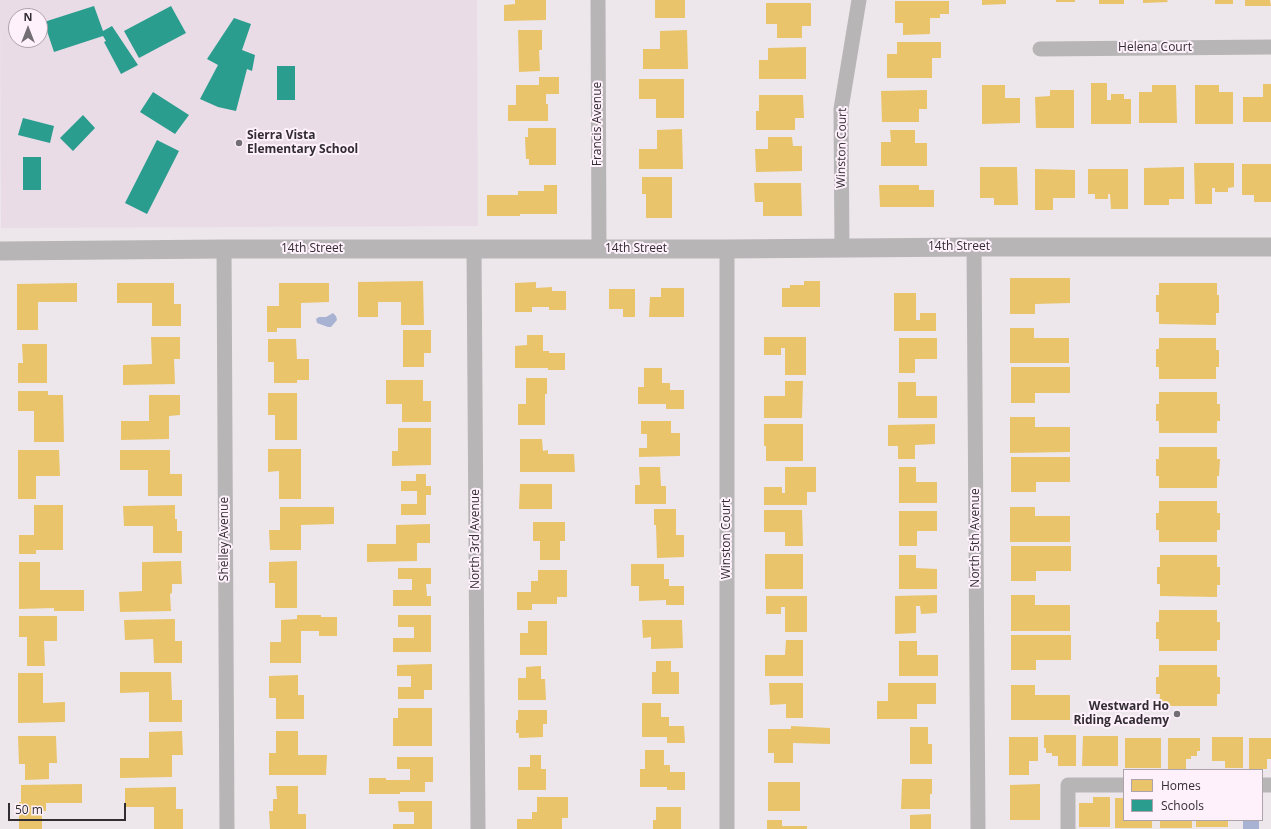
<!DOCTYPE html>
<html>
<head>
<meta charset="utf-8">
<style>
	body { margin:0 }
	#map { position:relative; width:1271px; height:829px; overflow:hidden; background:#ede7ec; font-family:"Open Sans",sans-serif }
	canvas { display:block }
	.legend { position:absolute; left:1123px; top:769px; width:140px; height:52px; box-sizing:border-box; background:#fef1fc; border:1px solid #aca3ab; margin:0; padding:5px 7px; list-style:none; font-size:12px; color:#322d32 }
	.legend li { display:flex; align-items:center; gap:8px; height:20px }
	.legend b { width:20px; border:1px solid #aca3ab }
	.north { position:absolute; left:8px; top:8px; width:40px; height:40px; box-sizing:border-box; background:#fef1fc; border:1px solid #aca3ab; border-radius:50%; rotate:0deg; font-size:11px; font-weight:700; line-height:16px; text-align:center; color:#322d32 }
	.north::after { content:''; display:block; margin:auto; width:14px; height:18px; background:#736e73; clip-path:polygon(50% 0,100% 100%,50% 72%,0 100%) }
	.scale { position:absolute; left:8px; top:803px; width:118px; height:18px; box-sizing:border-box; border:2px solid #322d32; border-top:0; padding-left:5px; font-size:12px; line-height:14px; white-space:nowrap; color:#322d32; -webkit-text-stroke:3px #fef1fc; paint-order:stroke }
</style>
</head>
<body>
<div id="map">
<canvas width="1271" height="829"></canvas>
<ul class="legend">
<li><b style="height:11px;background:#e9c46a"></b>Homes</li>
<li><b style="height:11px;background:#2a9d8f"></b>Schools</li>
</ul>
<div class="north">N</div>
<div class="scale">50 m</div>
</div>
<script>
const ctx = document.querySelector('canvas').getContext('2d');
ctx.lineJoin = 'round';
function fill(path, color) { ctx.fillStyle = color; ctx.fill(path, 'evenodd'); }
const shape = rows => new Path2D(rows.map(r => 'M' + r).join(''));
function trace(path, color, width, dash) { ctx.strokeStyle = color; ctx.lineWidth = width; ctx.lineCap = dash ? 'butt' : 'round'; ctx.setLineDash(dash || []); ctx.stroke(path); }
function label(font, color, halo, rows, align = 'center') {
  ctx.font = font + ' "Open Sans",sans-serif'; ctx.lineWidth = 4; ctx.setLineDash([]); ctx.textBaseline = 'middle'; ctx.strokeStyle = halo; ctx.fillStyle = color; for (const [text, x, y, turn = 0] of rows) {
    ctx.save(); ctx.translate(x, y); ctx.rotate((+turn || 0) * Math.PI / 180); ctx.textAlign = isNaN(turn) ? turn : align; if (halo) ctx.strokeText(text, 0, 0); ctx.fillText(text, 0, 0); ctx.restore();
  }
}
const built = shape([
	[0,0,477,0,478,226,1,228],
	[16,16,40,16,40,40,16,40]
]);
const water = shape([
	[333,313,336,316,337,320,331,327,328,327,317,323,316,319,319,317,326,317],
	[1243,820,1259,820,1259,829,1243,829]
]);
const homes = shape([
	[515,0,546,0,546,20,504,21,504,5,515,4],
	[655,0,685,0,685,18,655,18],
	[982,0,1006,0,1006,4,982,5],
	[1056,0,1075,0,1075,2,1056,2],
	[1099,0,1124,0,1124,4,1099,4],
	[1143,0,1167,0,1168,2,1143,3],
	[1215,0,1233,0,1233,4,1215,4],
	[1245,0,1270,0,1271,6,1245,6],
	[895,1,949,1,949,14,940,14,940,18,930,18,930,34,903,35,903,23,895,23],
	[766,3,811,3,811,26,802,26,802,38,777,38,777,24,766,24],
	[518,30,542,30,542,50,539,50,540,71,519,72],
	[687,30,688,69,643,69,643,49,660,49,660,31],
	[897,42,941,42,941,58,932,58,932,78,887,78,887,54,897,54],
	[806,47,806,79,759,79,759,60,768,60,768,48],
	[539,77,559,77,559,94,546,94,546,104,548,104,548,121,508,121,508,105,516,105,516,85,539,85],
	[639,79,684,79,684,118,656,118,656,99,639,99],
	[1091,83,1107,83,1107,100,1111,100,1111,94,1124,94,1124,99,1131,99,1131,124,1091,124],
	[1263,84,1271,84,1271,122,1243,122,1243,97,1263,97],
	[982,85,1005,85,1005,98,1020,98,1020,123,982,124],
	[1152,85,1176,85,1177,123,1139,123,1139,92,1152,92],
	[1195,85,1219,85,1219,92,1233,92,1233,124,1195,124],
	[927,90,927,109,919,109,919,122,882,122,881,91],
	[1050,90,1074,90,1074,128,1036,128,1035,97,1050,96],
	[759,95,803,95,804,118,795,118,795,130,756,130,756,111,759,111],
	[528,128,556,128,556,165,529,165,529,159,526,159,525,137,528,137],
	[682,129,683,169,639,169,639,149,657,149,657,130],
	[890,130,915,130,915,143,927,143,927,166,881,166,881,142,891,142],
	[768,137,792,137,793,146,802,146,802,171,756,172,755,149,768,149],
	[1194,163,1234,163,1234,187,1228,188,1228,192,1215,192,1215,188,1212,188,1212,204,1195,204],
	[1242,164,1271,164,1271,202,1254,202,1254,195,1242,195],
	[980,167,1017,167,1018,205,994,205,994,198,980,198],
	[1184,167,1184,199,1169,199,1169,205,1144,205,1144,168],
	[1035,169,1075,170,1075,198,1053,198,1053,210,1035,210],
	[1088,169,1128,169,1128,209,1111,209,1110,194,1108,194,1108,199,1095,199,1095,194,1088,194],
	[642,177,672,177,672,218,646,218,646,194,642,194],
	[754,183,801,183,802,216,763,216,763,202,755,202],
	[544,185,557,185,557,214,520,214,520,216,487,216,487,195,518,195,518,191,544,191],
	[879,185,919,185,919,190,934,190,934,207,880,207],
	[1010,278,1070,278,1070,303,1035,304,1035,314,1010,314],
	[423,281,424,325,401,325,401,302,378,302,378,317,358,317,358,282],
	[804,281,820,281,820,307,782,307,782,288,790,288,790,285,804,285],
	[536,282,536,288,552,287,552,291,566,291,566,310,549,310,549,307,532,307,532,312,515,312,515,283],
	[77,283,77,302,38,302,38,330,17,330,17,284],
	[117,283,174,283,174,304,181,304,181,326,152,326,152,303,117,303],
	[279,283,329,283,329,302,301,303,301,328,277,328,277,332,267,332,267,306,279,306],
	[1159,283,1217,283,1217,295,1219,295,1219,313,1216,313,1216,325,1159,324,1159,312,1156,312,1156,295,1159,295],
	[661,288,684,288,684,317,649,317,650,297,661,297],
	[609,289,635,289,635,317,623,317,623,309,609,309],
	[894,293,916,293,916,320,920,320,920,313,936,313,936,331,894,331],
	[1010,328,1034,328,1034,338,1069,338,1069,363,1010,363],
	[403,330,431,330,431,353,424,353,424,367,403,367],
	[527,335,543,335,543,351,549,351,549,353,565,353,565,370,548,370,548,368,515,368,515,346,527,345],
	[151,337,180,337,180,359,174,359,175,384,123,385,123,365,152,364],
	[764,337,806,337,806,375,785,375,785,348,781,348,781,355,764,355],
	[899,338,937,338,937,359,915,359,915,373,899,373],
	[1159,338,1216,338,1216,350,1219,350,1219,367,1216,367,1216,379,1159,379,1159,367,1156,367,1156,349,1159,349],
	[268,339,296,339,297,359,309,359,309,380,297,380,297,383,274,383,274,362,268,362],
	[22,344,47,344,47,383,18,383,18,363,23,363],
	[1011,367,1070,367,1070,393,1035,393,1035,403,1011,403],
	[644,368,662,368,662,383,670,383,670,390,684,390,684,409,666,409,666,404,638,404,638,387,644,387],
	[526,378,547,378,547,394,545,394,545,425,518,425,518,404,526,404],
	[386,380,423,380,423,401,431,401,431,422,402,422,402,404,386,404],
	[785,381,803,381,802,418,764,418,764,396,785,396],
	[898,382,916,382,916,396,937,396,937,418,898,418],
	[18,391,48,391,48,395,63,395,64,442,34,442,34,411,18,411],
	[1159,392,1217,392,1217,404,1220,404,1220,421,1217,421,1217,433,1159,433,1159,421,1156,421,1156,404,1159,404],
	[268,393,297,393,297,440,275,440,275,415,268,415],
	[149,395,180,395,180,415,169,416,169,439,121,440,121,421,149,421],
	[1010,417,1035,417,1035,427,1070,427,1070,452,1010,453],
	[641,421,671,421,671,433,680,433,680,456,639,457,639,448,647,448,647,434,641,434],
	[764,424,803,424,803,461,766,461,766,446,764,446],
	[935,424,935,444,915,445,915,459,898,459,898,446,888,446,888,425],
	[398,428,431,428,431,465,392,466,392,451,398,451],
	[520,439,542,439,543,451,548,450,548,454,574,454,575,472,520,472],
	[1159,447,1217,447,1217,459,1220,459,1219,476,1217,476,1217,488,1159,488,1159,476,1156,476,1156,459,1159,459],
	[268,449,301,449,301,499,279,499,279,471,268,472],
	[18,450,59,450,60,476,36,476,36,499,18,499],
	[120,450,170,450,170,474,182,474,182,496,148,496,148,470,120,470],
	[1011,457,1070,457,1070,482,1036,482,1036,492,1011,492],
	[639,467,660,467,661,486,666,486,666,504,635,504,635,485,640,485],
	[785,467,816,467,816,492,807,492,807,505,764,505,764,487,782,487,782,493,785,493],
	[899,467,916,467,916,482,937,482,937,503,899,503],
	[416,474,426,474,426,486,431,486,431,495,426,495,426,515,401,515,401,504,417,504,417,491,401,491,401,481,416,481],
	[520,484,552,484,552,509,519,509],
	[1159,501,1217,501,1217,513,1220,513,1220,530,1217,530,1217,542,1159,542,1159,530,1156,530,1156,513,1159,513],
	[34,505,63,505,63,550,36,550,36,554,19,554,19,535,34,535],
	[175,505,175,519,177,519,177,531,182,531,182,553,153,553,153,526,124,526,123,506],
	[280,507,334,507,334,524,301,525,301,550,270,550,269,530,280,530],
	[1010,507,1035,507,1035,516,1070,516,1070,542,1010,542],
	[654,509,676,509,676,535,684,535,684,557,657,558,656,525,654,525],
	[764,510,802,510,803,546,785,546,785,532,764,532],
	[899,511,937,511,937,531,917,531,917,546,899,546],
	[533,522,565,522,565,541,560,541,560,560,540,560,540,541,533,541],
	[430,524,430,543,417,543,417,561,367,562,367,544,396,544,396,525],
	[1011,546,1071,546,1071,571,1036,571,1036,581,1011,581],
	[765,554,803,554,803,589,765,589],
	[899,555,916,555,916,568,937,569,937,589,899,589],
	[1160,555,1217,555,1217,567,1220,567,1220,585,1217,585,1217,597,1160,596,1160,584,1157,584,1157,567,1160,567],
	[181,561,182,584,172,584,172,593,170,594,171,611,120,612,119,592,142,591,142,562],
	[297,561,297,608,275,608,275,583,269,583,269,562],
	[19,562,40,562,40,590,84,590,84,611,54,611,54,608,19,609],
	[631,564,664,564,664,579,669,579,669,586,684,586,684,605,666,605,666,600,639,601,639,586,631,586],
	[398,568,431,568,431,584,426,584,427,596,431,596,431,606,393,606,393,590,412,590,412,579,398,579],
	[538,570,567,570,567,597,557,597,557,604,532,604,532,610,517,610,517,592,531,592,531,581,538,581],
	[937,595,937,613,921,614,920,606,916,606,916,633,895,634,895,596],
	[1011,595,1035,595,1035,605,1070,605,1070,631,1011,631],
	[766,596,807,596,807,632,785,632,785,607,781,607,781,614,766,614],
	[1159,610,1217,610,1217,622,1220,622,1220,640,1217,640,1217,651,1159,651,1159,639,1156,639,1156,622,1159,622],
	[297,615,321,615,321,617,337,617,337,636,319,636,319,631,301,631,301,663,270,663,270,642,281,642,281,620,297,619],
	[398,615,431,615,431,652,393,652,393,638,414,638,414,627,398,627],
	[19,616,57,616,57,641,44,641,45,666,27,666,27,637,19,637],
	[175,619,175,641,182,641,182,663,154,663,153,639,125,640,124,620],
	[642,620,682,620,683,648,651,649,651,637,643,638],
	[528,621,547,621,547,655,520,655,520,633,528,633],
	[1011,635,1071,635,1071,660,1036,660,1036,670,1011,670],
	[786,640,803,640,803,676,765,676,765,655,785,655],
	[899,641,917,641,917,655,938,655,938,676,899,676],
	[656,661,671,661,671,672,679,672,679,694,652,694,652,672,656,672],
	[432,664,432,690,424,690,424,699,398,699,398,687,411,687,411,676,397,676,397,665],
	[1159,665,1217,665,1217,677,1220,677,1220,694,1217,694,1217,706,1159,706,1160,694,1156,694,1156,677,1159,677],
	[541,666,541,679,545,679,546,700,518,700,518,678,526,678,526,667],
	[120,672,171,672,172,700,182,700,182,722,149,722,149,692,120,693],
	[18,673,43,673,43,703,65,702,65,722,18,723],
	[298,675,298,695,304,695,304,719,276,719,276,698,269,698,269,676],
	[769,683,803,683,803,718,786,718,786,704,770,705],
	[888,683,936,683,936,704,917,704,917,719,877,719,877,701,888,701],
	[1011,685,1035,685,1035,695,1070,695,1070,720,1011,720],
	[642,703,661,703,661,717,669,717,669,726,684,726,685,743,667,743,667,737,642,737],
	[398,708,432,708,432,746,393,746,393,718,398,718],
	[518,710,547,710,547,724,543,724,543,737,519,738,519,733,516,733,516,720,518,720],
	[791,726,830,728,830,744,793,743,793,763,774,763,774,753,768,753,768,729,791,729],
	[910,727,928,727,928,744,932,744,932,764,910,764],
	[182,731,183,755,172,755,172,777,120,778,120,758,149,758,149,732],
	[276,731,298,731,298,755,327,755,326,775,269,775,269,753,276,753],
	[1044,735,1076,735,1076,766,1058,766,1058,756,1052,756,1052,753,1046,753,1046,748,1044,748],
	[18,736,56,736,57,763,49,763,49,779,25,780,25,764,19,764],
	[1083,736,1118,736,1118,766,1082,766],
	[1009,737,1038,737,1038,761,1029,761,1029,775,1009,775],
	[1212,737,1243,737,1243,768,1225,768,1225,761,1212,761],
	[1125,738,1161,738,1161,768,1125,768],
	[1168,738,1200,738,1200,751,1197,751,1197,756,1191,756,1191,759,1186,759,1186,769,1168,769],
	[1249,738,1271,738,1271,759,1267,759,1267,769,1249,769],
	[645,750,664,750,664,765,670,765,670,772,685,772,685,790,667,790,667,787,640,787,640,769,645,769],
	[530,755,541,755,541,769,546,769,546,790,518,790,518,767,530,767],
	[397,757,433,757,433,782,425,782,425,792,400,792,400,794,369,794,369,778,386,778,386,780,410,780,410,769,397,769],
	[902,779,932,779,932,794,930,794,930,809,901,809],
	[768,782,800,782,800,811,768,811],
	[82,784,82,803,46,803,46,811,42,811,42,829,19,829,19,802,21,802,21,785],
	[1040,784,1040,820,1010,820,1010,785],
	[276,786,298,786,298,814,306,814,306,829,270,829,269,811,273,811,273,799,277,799],
	[176,787,176,809,183,809,183,829,154,829,154,807,125,807,125,788],
	[537,797,568,797,568,818,562,818,562,829,517,829,517,819,532,819,532,812,537,812],
	[1093,797,1110,797,1110,827,1079,827,1079,803,1093,803],
	[1115,798,1124,798,1124,820,1152,820,1152,828,1115,828],
	[398,801,432,801,432,829,393,829,393,824,414,824,414,812,399,812],
	[656,807,681,807,681,829,653,829,653,820,656,820],
	[931,814,931,829,910,829,910,815],
	[767,820,782,820,782,826,807,826,807,829,767,829],
	[1160,820,1192,820,1192,828,1160,828],
	[1196,820,1228,820,1228,827,1196,827]
]);
const schools = shape([
	[94,6,103,31,112,26,138,65,121,74,104,42,106,41,103,36,54,52,44,22],
	[171,6,186,33,139,58,124,31],
	[234,18,251,24,242,50,255,55,252,71,247,69,236,111,218,107,200,99,218,65,207,59],
	[277,66,295,66,295,100,277,100],
	[153,92,189,115,175,134,140,112],
	[83,115,95,128,73,151,60,138],
	[23,118,54,126,50,143,18,135],
	[157,140,179,151,147,214,125,203],
	[23,157,41,157,41,190,23,190]
]);
const minor = shape([
	[598,0,599,249],
	[1040,49,1271,47],
	[974,247,978,829],
	[224,249,227,829],
	[474,249,478,829],
	[727,249,727,829],
	[842,249,841,109,859,0],
	[1262,785,1271,785],
	[1068,829,1068,785,1124,785]
]);
const tertiary = shape([
	[0,251,224,249,727,249,974,247,1271,247]
]);
const markers = [
	[239,143,4,"#736e73"],
	[1177,714,4,"#736e73"]
];
const streetNames = [
	["Helena Court",1155,48],
	["Francis Avenue",598,124,-90],
	["Winston Court",842,148,-89],
	["14th Street",959,247],
	["14th Street",312,249],
	["14th Street",636,249],
	["North 5th Avenue",976,538,-90],
	["Shelley Avenue",225,539,-90],
	["North 3rd Avenue",476,539,-90],
	["Winston Court",727,539,-90]
];
const poiNames = [
	["Sierra Vista",247,136],
	["Elementary School",247,150],
	["Westward Ho",1169,707,"right"],
	["Riding Academy",1169,721,"right"]
];
fill(built, '#e9dce7');
fill(water, '#a8b2d3');
fill(homes, '#e9c46a');
fill(schools, '#2a9d8f');
trace(minor, '#b8b5b6', 15);
trace(tertiary, '#b8b5b6', 19);
for (const [x, y, r, color] of markers) { const dot = new Path2D(); dot.arc(x, y, r, 0, 2 * Math.PI); ctx.fillStyle = color; ctx.fill(dot); trace(dot, '#fef1fc', 1.5); }
label('12px', '#322d32', '#fef1fc', streetNames);
label('bold 12px', '#322d32', '#fef1fc', poiNames, 'left');
</script>
</body>
</html>
